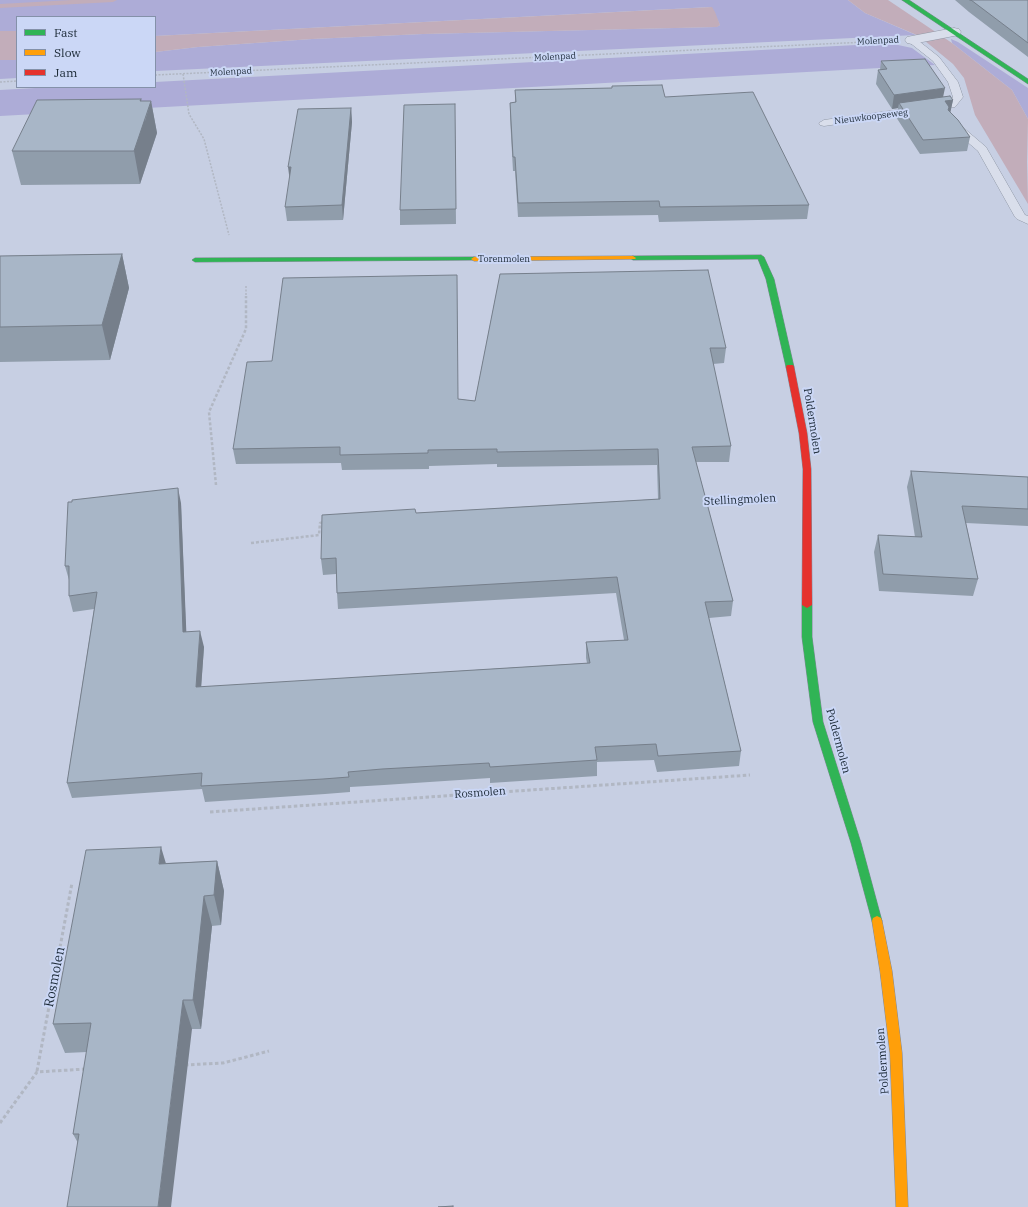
<!DOCTYPE html>
<html>
<head>
<meta charset="utf-8">
<style>
	body { margin:0 }
	#map { position:relative; width:1028px; height:1207px; overflow:hidden; background:#c7cfe3; font-family:"IBM Plex Serif",serif }
	canvas { display:block }
	.legend { position:absolute; left:16px; top:16px; width:140px; height:72px; box-sizing:border-box; background:#cbd7f6; border:1px solid #8491a9; margin:0; padding:5px 7px; list-style:none; font-size:12px; color:#1a2835 }
	.legend li { display:flex; align-items:center; gap:8px; height:20px }
	.legend b { width:20px; border:1px solid #8491a9 }
</style>
</head>
<body>
<div id="map">
<canvas width="1028" height="1207"></canvas>
<ul class="legend">
<li><b style="height:5px;background:#30b455"></b>Fast</li>
<li><b style="height:5px;background:#ff9f0a"></b>Slow</li>
<li><b style="height:5px;background:#e5322d"></b>Jam</li>
</ul>
</div>
<script>
const ctx = document.querySelector('canvas').getContext('2d');
ctx.lineJoin = 'round';
function fill(path, color) { ctx.fillStyle = color; ctx.fill(path, 'evenodd'); }
const shape = rows => new Path2D(rows.map(r => 'M' + r).join(''));
function trace(path, color, width, dash) { ctx.strokeStyle = color; ctx.lineWidth = width; ctx.lineCap = dash ? 'butt' : 'round'; ctx.setLineDash(dash || []); ctx.stroke(path); }
function label(font, color, halo, rows, align = 'center') {
  ctx.font = font + ' "IBM Plex Serif",serif'; ctx.lineWidth = 4; ctx.setLineDash([]); ctx.textBaseline = 'middle'; ctx.strokeStyle = halo; ctx.fillStyle = color; for (const [text, x, y, turn = 0] of rows) {
    ctx.save(); ctx.translate(x, y); ctx.rotate((+turn || 0) * Math.PI / 180); ctx.textAlign = isNaN(turn) ? turn : align; if (halo) ctx.strokeText(text, 0, 0); ctx.fillText(text, 0, 0); ctx.restore();
  }
}
const green = shape([
	[0,0,848,0,865,13,916,35,155,71,155,52,198,47,312,39,423,34,716,27,720,25,711,7,155,36,155,17,17,17,17,31,0,31],
	[951,39,958,42,1028,88,1028,119,1012,90,952,43],
	[875,44,898,45,912,48,935,65,0,116,0,90,53,87,155,87,155,82],
	[0,60,17,60,17,78,0,79]
]);
const water = shape([
	[848,0,888,0,952,43,1012,90,1028,119,1027,162,1028,204,975,115,964,78,953,64,919,36,865,13],
	[712,7,715,12,720,25,717,27,423,34,312,39,198,47,155,52,155,36],
	[0,31,17,31,17,60,0,60]
]);
const stream = shape([
	[72,0,117,0,113,2,0,8,0,4,72,0]
]);
const pathFar2 = shape([
	[183,74,189,114,204,139,229,235],
	[155,75,888,41],
	[0,82,17,81],
	[246,286,246,297]
]);
const pathFar1 = shape([
	[216,485,209,412,246,329,246,296],
	[704,502,777,499],
	[251,543,319,535,320,523,324,522]
]);
const path = shape([
	[210,812,750,775],
	[185,1065,223,1063,269,1051],
	[37,1071,72,883],
	[0,1123,37,1072,86,1069]
]);
const lane = shape([
	[912,37,915,38,939,57,958,82,963,97,955,107,824,126,820,125,819,123,824,120,948,103,953,97,948,82,933,61,909,42,907,40,909,38,912,37],
	[955,123,959,124,986,147,1025,215,1028,216,1028,224,1017,219,1015,217,978,151,951,128,950,126,955,123]
]);
const street = shape([
	[954,28,959,29,961,32,959,35,912,44,907,43,905,40,907,37,912,36,954,28]
]);
const fast = shape([
	[902,0,909,0,1028,79,1028,84,902,0],
	[761,255,764,257,774,279,794,367,793,369,787,369,786,367,766,279,758,259,633,260,630,258,633,256,761,255],
	[474,257,476,258,476,260,195,262,192,260,195,258,474,257],
	[807,602,812,605,812,637,823,722,861,843,882,921,881,924,877,926,873,924,872,921,851,843,813,722,802,637,802,605,807,602]
]);
const slow = shape([
	[633,256,636,258,635,259,474,261,471,259,474,257,633,256],
	[877,916,881,918,882,921,892,971,902,1053,908,1207,896,1207,890,1053,880,971,872,921,873,918,877,916]
]);
const jam = shape([
	[787,365,793,365,794,367,807,433,811,469,812,605,807,608,802,605,803,469,799,433,786,367,787,365]
]);
const wall = shape([
	[955,0,1028,0,1028,57,969,12],
	[881,61,944,97,953,100,950,112,970,137,967,151,920,154,896,117,898,108,892,109,876,84,878,70,880,70],
	[612,86,665,97,809,205,807,219,659,222,658,215,518,217,515,171,513,171,510,117,510,103,515,102,515,90,612,88],
	[141,99,141,101,151,101,157,133,140,184,21,185,12,151],
	[351,108,352,122,343,220,287,221,285,207],
	[455,118,456,224,400,225,400,210],
	[122,254,129,288,110,360,0,362,0,256],
	[500,274,726,348,724,363,713,364,731,446,729,462,696,462,733,601,731,616,709,618,741,751,739,766,657,772,654,760,597,762,597,776,490,783,490,778,384,785,350,787,350,792,325,794,205,802,202,789,72,798,67,783,94,609,73,612,69,596,69,580,65,566,181,503,186,632,204,647,201,687,587,663,586,658,586,642,624,640,616,593,338,609,337,593,336,574,323,575,321,559,416,513,658,499,657,465,497,467,497,464,429,466,429,469,342,470,341,463,236,464,233,449,459,399,475,401],
	[911,471,1028,477,1028,526,966,523,978,579,973,596,879,591,874,552,878,535,915,537,907,487],
	[217,861,224,891,221,925,212,926,201,1029,192,1029,78,1143,73,1134,87,1052,65,1053,53,1024,166,863]
]);
const shadedWall = shape([
	[945,88,942,102,899,103,898,108,892,109,894,95],
	[141,99,145,121,151,101,157,133,140,184,134,151,140,101],
	[953,100,950,114,948,114,945,101],
	[351,108,352,122,343,220,342,205],
	[288,167,291,167,290,182],
	[122,254,129,288,110,360,102,325],
	[178,488,181,503,187,648,183,632],
	[200,631,204,647,200,703,196,687],
	[161,847,170,877,159,864],
	[217,861,224,891,221,925,214,895],
	[204,896,212,926,201,1029,193,1000],
	[183,1000,192,1029,171,1207,158,1207]
]);
const building = shape([
	[970,0,1028,0,1028,43,971,0,970,0],
	[925,59,945,88,894,95,878,70,887,69,881,61,925,59],
	[662,85,665,97,753,92,809,205,660,207,659,201,518,203,515,157,513,157,510,103,516,102,515,90,612,88,612,86,662,85],
	[950,96,953,100,945,101,949,107,948,110,958,120,970,137,923,140,899,103,950,96],
	[141,99,140,101,151,101,134,151,12,151,37,100,141,99],
	[455,104,456,209,400,210,404,105,455,104],
	[351,108,342,205,285,207,291,167,288,167,298,109,351,108],
	[122,254,102,325,0,327,0,256,122,254],
	[708,270,726,348,710,348,731,446,692,447,733,601,705,602,741,751,658,756,656,744,595,747,597,760,490,767,489,763,382,769,348,772,349,777,323,779,201,786,202,773,67,783,97,592,69,596,69,566,65,566,68,502,72,502,72,500,178,488,183,632,200,631,196,687,590,663,586,642,628,640,617,577,337,593,336,558,321,559,322,515,415,509,416,513,660,499,658,449,497,452,497,449,428,450,428,453,340,455,340,447,233,449,247,362,272,361,283,278,457,275,458,399,475,401,500,274,708,270],
	[911,471,1028,477,1028,509,962,506,978,579,883,574,878,535,922,537,911,471],
	[161,847,159,864,217,861,214,895,204,896,193,1000,183,1000,158,1207,67,1207,79,1134,73,1134,91,1023,53,1024,86,850,161,847],
	[453,1206,453,1207,438,1207,453,1206]
]);
const farStreetnames = [
	["Molenpad",878,41,-3],
	["Molenpad",555,57,-3],
	["Molenpad",231,72,-3],
	["Nieuwkoopseweg",871,117,-7],
	["Torenmolen",504,259]
];
const streetNames = [
	["Poldermolen",812,421,81],
	["Stellingmolen",740,500,-3],
	["Poldermolen",838,741,75],
	["Rosmolen",480,793,-4],
	["Poldermolen",883,1061,-94]
];
const nearStreetnames = [
	["Rosmolen",55,977,-79]
];
fill(green, '#adacd7');
fill(water, '#c2adba');
fill(stream, '#c2adba');
trace(lane, '#9199a7', 1);
trace(street, '#9199a7', 1);
trace(fast, '#818997', 1);
trace(slow, '#818997', 1);
trace(jam, '#818997', 1);
trace(pathFar2, '#b1b7c3', 1.5, [2, 1.5]);
trace(pathFar1, '#b1b7c3', 2.5, [3, 2]);
trace(path, '#b1b7c3', 3, [3.5, 2.5]);
fill(lane, '#d9deeb');
fill(street, '#d9deeb');
fill(fast, '#30b455');
fill(slow, '#ff9f0a');
fill(jam, '#e5322d');
fill(wall, '#909dab');
fill(shadedWall, '#767f8b');
fill(building, '#a8b6c7');
trace(building, '#767f8b', 1);
label('9px', '#1a2835', '#cbd7f6', farStreetnames);
label('11px', '#1a2835', '#cbd7f6', streetNames);
label('13px', '#1a2835', '#cbd7f6', nearStreetnames);
</script>
</body>
</html>
